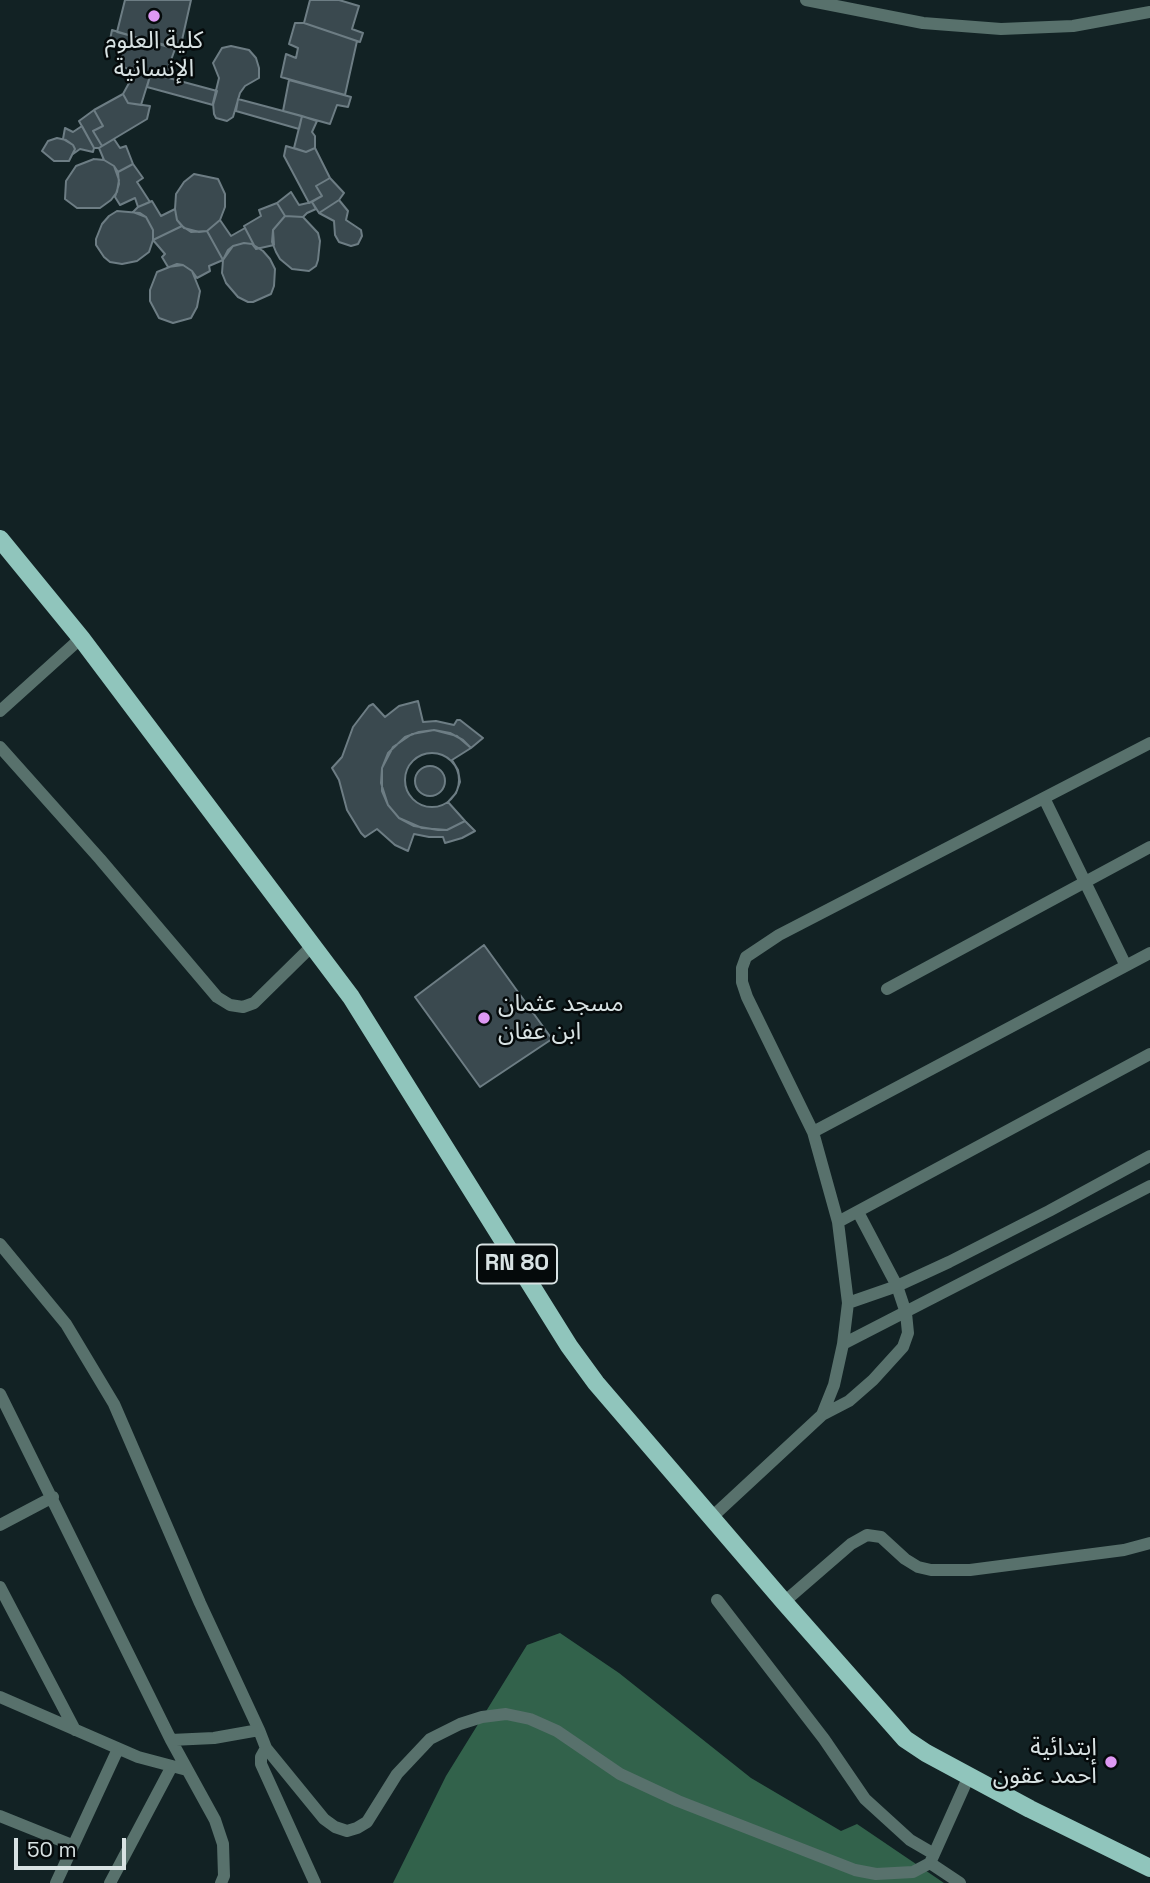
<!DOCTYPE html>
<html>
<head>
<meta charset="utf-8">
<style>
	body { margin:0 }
	#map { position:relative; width:1150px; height:1883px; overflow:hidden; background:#122224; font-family:"Space Grotesk",sans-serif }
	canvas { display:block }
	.scale { position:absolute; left:14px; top:1838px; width:112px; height:32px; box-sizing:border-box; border:4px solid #d8e2e3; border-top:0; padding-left:9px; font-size:21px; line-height:24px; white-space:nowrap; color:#d8e2e3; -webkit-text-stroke:5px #050a0b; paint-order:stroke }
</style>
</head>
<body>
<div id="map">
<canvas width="1150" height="1883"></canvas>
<div class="scale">50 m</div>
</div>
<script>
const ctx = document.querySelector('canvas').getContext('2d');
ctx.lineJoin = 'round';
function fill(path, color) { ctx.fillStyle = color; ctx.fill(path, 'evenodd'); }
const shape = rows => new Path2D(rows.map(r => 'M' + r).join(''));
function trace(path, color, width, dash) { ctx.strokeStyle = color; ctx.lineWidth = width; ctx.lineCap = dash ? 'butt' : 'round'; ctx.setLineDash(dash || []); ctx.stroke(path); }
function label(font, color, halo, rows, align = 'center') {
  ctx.font = font + ' "Space Grotesk","Noto Sans Arabic",sans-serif'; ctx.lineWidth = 5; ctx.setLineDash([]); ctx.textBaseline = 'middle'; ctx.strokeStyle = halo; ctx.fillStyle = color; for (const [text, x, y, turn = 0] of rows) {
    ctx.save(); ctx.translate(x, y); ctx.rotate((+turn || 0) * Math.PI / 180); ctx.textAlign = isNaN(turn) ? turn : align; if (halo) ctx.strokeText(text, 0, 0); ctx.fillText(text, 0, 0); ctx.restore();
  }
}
const forest = shape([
	[560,1633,619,1673,751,1778,841,1831,857,1824,944,1883,393,1883,446,1776,527,1645]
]);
const building = shape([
	[125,0,191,0,180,49,117,32,125,0],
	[310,0,339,0,359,6,352,29,363,33,360,42,304,23,310,0],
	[295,23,304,23,357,41,345,95,281,77,286,54,296,58,298,48,289,44,295,23],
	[112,30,175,49,165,77,150,76,120,66,124,45,110,40,112,30],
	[231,46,249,50,256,58,259,68,259,78,245,86,240,93,233,117,227,121,216,118,214,114,213,103,219,78,213,63,222,48,231,46],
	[135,72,150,76,141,105,128,103,123,94,135,72],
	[150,76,165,77,217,91,213,105,147,87,150,76],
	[289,80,351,97,348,107,337,105,330,124,283,111,289,80],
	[123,94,128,103,150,106,147,119,102,146,93,131,103,126,94,110,123,94],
	[238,99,302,116,299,129,236,111,238,99],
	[94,110,103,126,93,131,102,146,99,148,94,148,79,121,94,110],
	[302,116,317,121,312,132,315,136,315,148,306,152,294,148,302,116],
	[82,126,94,148,93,152,80,149,73,154,75,149,73,145,63,139,65,128,73,132,82,126],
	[57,138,66,140,73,145,75,149,69,161,54,161,42,151,48,141,57,138],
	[114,139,120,148,126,146,133,164,118,172,114,166,104,160,99,148,114,139],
	[286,146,306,152,315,148,330,178,316,186,322,196,309,203,284,156,286,146],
	[94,159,104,160,114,166,119,180,117,192,111,200,100,208,77,208,65,199,66,181,76,166,94,159],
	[133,164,143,178,137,182,150,202,138,207,135,198,120,205,115,197,119,184,118,172,133,164],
	[194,174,218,179,225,194,225,207,220,220,207,231,199,232,184,228,177,220,175,209,176,194,184,182,194,174],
	[330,178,344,193,339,200,319,213,312,202,322,196,316,186,330,178],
	[291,192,299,205,312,202,316,209,307,213,303,217,285,216,277,203,291,192],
	[339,200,348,211,346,220,361,230,362,236,358,244,351,246,339,242,335,235,334,221,319,213,339,200],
	[152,201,161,216,175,209,177,220,182,226,153,240,153,230,146,217,133,212,138,207,152,201],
	[277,203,285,216,273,230,274,245,256,249,244,226,261,216,259,210,277,203],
	[117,211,140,213,146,217,153,230,153,240,149,252,137,261,122,264,110,262,104,257,96,245,96,239,102,224,109,216,117,211],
	[285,216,303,217,318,233,320,241,318,260,316,266,309,271,292,269,280,259,276,252,272,242,273,230,285,216],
	[220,220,231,236,245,228,256,249,252,244,244,243,233,246,223,260,207,231,220,220],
	[182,226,191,232,207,231,223,260,209,266,210,271,197,278,192,271,183,265,168,267,162,257,165,254,153,240,182,226],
	[244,243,252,244,263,251,270,259,275,269,274,286,271,294,253,302,248,302,238,297,226,283,222,273,223,260,228,250,233,246,244,243],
	[177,264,183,265,192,271,200,291,197,307,191,318,173,323,159,318,150,301,150,290,157,272,177,264],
	[418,701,423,722,436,721,454,725,457,720,460,720,483,738,471,748,463,740,450,733,434,730,419,732,405,737,388,753,382,768,382,791,388,805,399,818,414,826,438,830,447,830,465,821,475,831,462,838,445,843,443,837,429,837,414,834,408,851,395,845,377,829,365,837,361,833,347,810,339,780,332,768,342,757,353,727,369,706,373,704,385,717,399,706,418,701],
	[434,730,457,736,471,748,452,760,458,770,460,782,456,793,448,802,465,821,447,830,422,828,399,818,388,805,381,783,382,768,393,747,412,734,434,730],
	'405 780a27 27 0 1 1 54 0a27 27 0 1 1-54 0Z',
	'415 781a15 15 0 1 1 30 0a15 15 0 1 1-30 0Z',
	[484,945,552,1039,480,1087,415,997,484,945]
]);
const minor = shape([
	[806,0,923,23,1001,29,1073,26,1150,12],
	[0,711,81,638],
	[0,747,100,859,217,997,230,1005,243,1007,254,1003,312,946],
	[1044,798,1125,964],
	[887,989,1150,847],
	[813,1132,1150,953],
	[838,1222,1150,1054],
	[0,1244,66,1324,114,1404,200,1603,259,1730],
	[848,1303,897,1286,949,1262,1049,1211,1150,1156],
	[843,1344,1150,1186],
	[0,1394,171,1740,215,1820,223,1844,224,1876,221,1883],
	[822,1415,849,1401,873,1380,903,1347,908,1333,906,1313,897,1286,858,1212],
	[712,1517,822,1415,834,1385,843,1344,848,1303,838,1222,813,1132,747,997,742,982,742,968,746,957,779,935,1150,743],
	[0,1525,53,1497],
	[0,1587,75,1730],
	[717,1600,824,1739,865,1799,910,1840,934,1854],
	[784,1602,851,1544,867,1535,881,1537,905,1559,918,1567,931,1570,970,1570,1124,1550,1150,1543],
	[0,1697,138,1757,187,1770],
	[171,1740,214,1738,259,1730,266,1748,324,1819,335,1827,347,1831,357,1828,367,1822,397,1774,430,1739,460,1724,482,1717,506,1714,530,1719,557,1731,620,1774,678,1801,855,1870,876,1874,913,1872,930,1863,969,1776],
	[266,1748,261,1757,261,1764,315,1883],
	[0,1816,72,1845],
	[930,1863,960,1883],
	[56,1883,118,1749],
	[110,1883,172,1766]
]);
const primary = shape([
	[0,539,81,638,351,997,569,1346,596,1383,784,1602,905,1739,926,1753,1030,1809,1150,1868]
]);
const markers = [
	[154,16,7,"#de98f3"],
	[484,1018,7,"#de98f3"],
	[1111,1762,7,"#de98f3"]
];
const shields = [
	[517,1264,80]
];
const shieldNames = [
	["RN 80",517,1264]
];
const poiNames = [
	["كلية العلوم",154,41],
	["الإنسانية",154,69],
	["مسجد عثمان",498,1004,"left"],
	["ابن عفان",498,1032,"left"],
	["ابتدائية",1097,1748,"right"],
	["أحمد عقون",1097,1776,"right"]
];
fill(forest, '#32624b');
fill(building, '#3a494f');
trace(building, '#6d7d84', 2);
trace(minor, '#58716c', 12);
trace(primary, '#90c5bc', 18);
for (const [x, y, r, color] of markers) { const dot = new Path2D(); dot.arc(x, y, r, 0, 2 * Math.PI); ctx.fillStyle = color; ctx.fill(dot); trace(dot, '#050a0b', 2.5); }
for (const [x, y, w] of shields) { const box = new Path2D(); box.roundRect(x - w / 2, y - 19.5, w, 39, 5); ctx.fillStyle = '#050a0b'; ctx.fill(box); trace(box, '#d8e2e3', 2); }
label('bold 23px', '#d8e2e3', null, shieldNames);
label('24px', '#d8e2e3', '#050a0b', poiNames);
</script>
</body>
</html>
